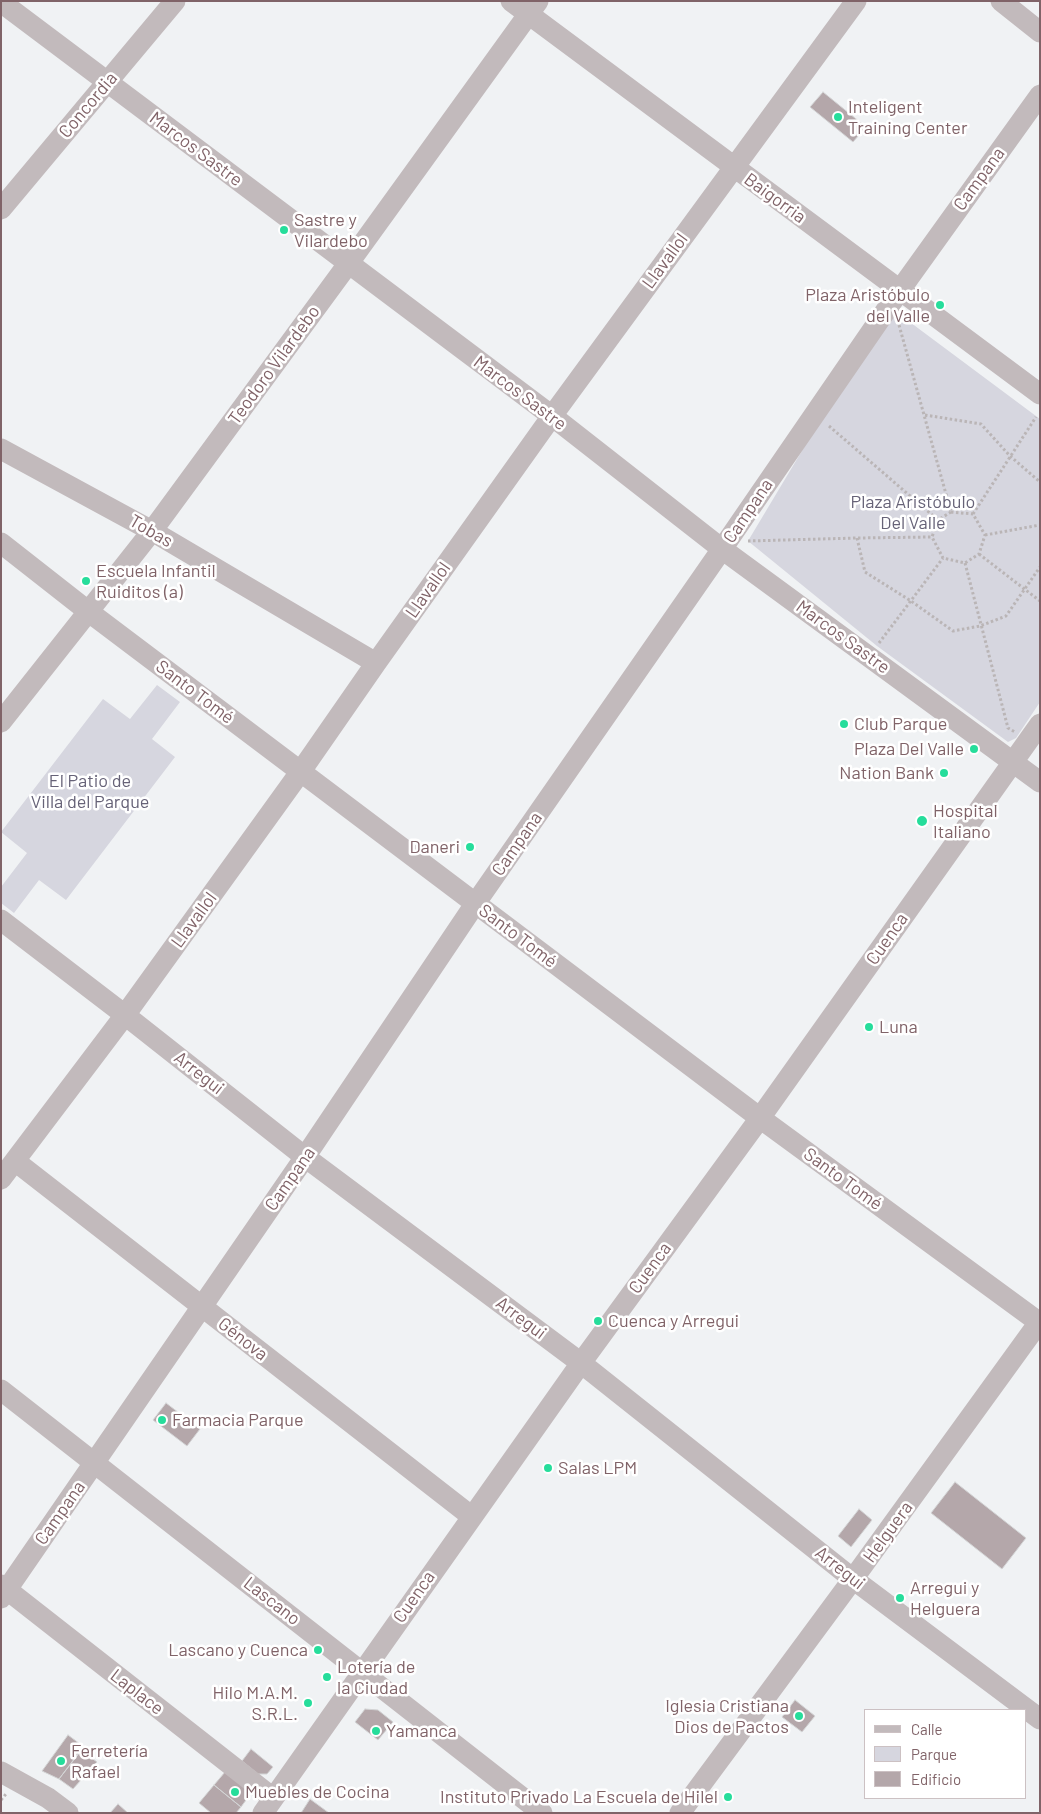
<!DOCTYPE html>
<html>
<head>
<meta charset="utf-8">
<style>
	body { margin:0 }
	#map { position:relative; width:1041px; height:1814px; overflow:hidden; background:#f0f2f4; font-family:Barlow,sans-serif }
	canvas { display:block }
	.frame { position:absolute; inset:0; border:2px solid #806368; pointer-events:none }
	.legend { position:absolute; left:864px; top:1709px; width:162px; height:90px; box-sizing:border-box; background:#fff; border:1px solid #ccc1c3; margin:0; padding:6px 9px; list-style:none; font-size:15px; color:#806368 }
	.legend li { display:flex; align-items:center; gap:10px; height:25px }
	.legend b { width:25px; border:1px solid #ccc1c3 }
</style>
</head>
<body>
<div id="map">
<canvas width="1041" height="1814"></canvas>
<div class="frame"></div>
<ul class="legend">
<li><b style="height:6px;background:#c2babc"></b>Calle</li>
<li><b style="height:14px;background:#d6d6df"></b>Parque</li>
<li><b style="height:14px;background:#b4a7aa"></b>Edificio</li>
</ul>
</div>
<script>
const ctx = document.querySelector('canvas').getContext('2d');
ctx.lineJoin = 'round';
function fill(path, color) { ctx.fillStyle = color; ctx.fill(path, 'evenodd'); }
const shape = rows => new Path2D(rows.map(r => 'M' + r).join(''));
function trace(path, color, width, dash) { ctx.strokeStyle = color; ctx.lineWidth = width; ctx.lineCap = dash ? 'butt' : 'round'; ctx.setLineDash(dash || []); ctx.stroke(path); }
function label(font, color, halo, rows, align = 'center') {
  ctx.font = font + ' Barlow,sans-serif'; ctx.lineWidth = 5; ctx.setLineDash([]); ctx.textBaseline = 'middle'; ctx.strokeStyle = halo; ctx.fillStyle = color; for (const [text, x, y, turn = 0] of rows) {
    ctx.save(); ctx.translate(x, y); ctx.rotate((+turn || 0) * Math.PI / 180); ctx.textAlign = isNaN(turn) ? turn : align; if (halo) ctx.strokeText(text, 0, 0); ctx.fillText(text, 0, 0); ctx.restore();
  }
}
const green = shape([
	[895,311,1040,419,1040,702,1016,738,1008,742,877,646,748,541,821,419],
	[157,685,180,702,152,739,175,757,66,900,39,880,14,913,1,903,1,887,27,853,1,832,103,699,130,719]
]);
const building = shape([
	[823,92,866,127,853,142,810,107,823,92],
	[166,1403,200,1429,187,1446,153,1420,166,1403],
	[955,1482,1026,1538,1002,1569,931,1513,955,1482],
	[859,1509,872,1520,851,1547,838,1536,859,1509],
	[795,1700,815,1716,802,1732,782,1717,795,1700],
	[365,1709,378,1710,393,1722,378,1740,355,1722,365,1709],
	[68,1735,84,1747,59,1779,42,1771,68,1735],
	[251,1749,273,1767,267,1774,258,1774,242,1761,251,1749],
	[81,1750,97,1762,73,1789,59,1779,81,1750],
	[225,1772,245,1788,249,1796,241,1807,214,1785,225,1772],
	[214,1785,241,1807,236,1813,211,1813,199,1803,214,1785],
	[310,1799,329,1813,301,1813,310,1799],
	[118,1804,128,1813,110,1813,118,1804]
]);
const path = shape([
	[899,325,951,512],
	[925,415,981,424,1010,456,1040,482],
	[829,426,938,520],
	[951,512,973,514,985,535,979,554,965,563,943,558,932,537,938,520,951,512],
	[973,514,1036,417],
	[985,535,1040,525],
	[857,538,865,572,911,601,953,631,980,626,1006,616,1040,567],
	[748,541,857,538,932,537],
	[979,554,1040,601],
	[965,563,1008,728,1015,732],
	[879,643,943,558],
	[1,1800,6,1794]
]);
const minor = shape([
	[511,1,1040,394],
	[1001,1,1040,32],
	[1,2,552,416,722,549,1040,782],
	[1,209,175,1],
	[1,449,152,531,376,663],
	[1,543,89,612,760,1118,1040,1323],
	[1,722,152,531,348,264,538,1],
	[1,920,125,1015,305,1157,581,1363,853,1579,1040,1719],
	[15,1161,471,1516],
	[1,1179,125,1015,301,771,376,663,552,416,856,1],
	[1,1390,542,1813],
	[1,1585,273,1798],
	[1,1598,305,1157,475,904,722,549,900,290,1040,95],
	[1,1772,48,1798,68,1813],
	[263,1813,581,1363,760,1118,1040,724],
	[680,1813,853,1579,1040,1321]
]);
const markers = [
	[838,117,5,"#26dd9b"],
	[284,230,5,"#26dd9b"],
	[940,305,5,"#26dd9b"],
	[86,581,5,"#26dd9b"],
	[844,724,5,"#26dd9b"],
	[974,749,5,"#26dd9b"],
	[944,773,5,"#26dd9b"],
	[922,821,6,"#26dd9b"],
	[470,847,5,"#26dd9b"],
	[869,1027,5,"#26dd9b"],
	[598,1321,5,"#26dd9b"],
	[162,1420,5,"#26dd9b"],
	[548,1468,5,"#26dd9b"],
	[900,1598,5,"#26dd9b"],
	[318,1650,5,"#26dd9b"],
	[327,1677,5,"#26dd9b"],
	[308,1703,5,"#26dd9b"],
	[799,1716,5,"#26dd9b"],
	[376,1731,5,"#26dd9b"],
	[61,1761,5,"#26dd9b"],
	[235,1792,5,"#26dd9b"],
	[728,1797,5,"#26dd9b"]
];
const streetNames = [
	["Concordia",88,105,-50],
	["Marcos Sastre",196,149,37],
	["Campana",979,179,-54],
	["Baigorria",775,198,36],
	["Llavallol",665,261,-54],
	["Teodoro Vilardebo",274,365,-54],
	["Marcos Sastre",520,393,37],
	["Campana",748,511,-56],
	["Tobas",151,531,30],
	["Llavallol",428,590,-55],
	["Marcos Sastre",843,637,36],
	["Santo Tomé",195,692,37],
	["Campana",517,844,-55],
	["Llavallol",194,920,-54],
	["Santo Tomé",518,936,37],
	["Cuenca",887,939,-55],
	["Arregui",199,1073,38],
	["Campana",290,1179,-55],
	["Santo Tomé",843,1179,36],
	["Cuenca",650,1268,-54],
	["Arregui",521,1318,37],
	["Génova",243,1339,38],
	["Campana",60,1513,-55],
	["Helguera",888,1532,-54],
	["Arregui",840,1568,38],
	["Cuenca",414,1597,-55],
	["Lascano",272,1601,38],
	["Laplace",137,1692,38]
];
const poiNames = [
	["Inteligent",848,107],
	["Training Center",848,128],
	["Sastre y",294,220],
	["Vilardebo",294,241],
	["Plaza Aristóbulo",930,295,"right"],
	["del Valle",930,316,"right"],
	["Escuela Infantil",96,571],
	["Ruiditos (a)",96,592],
	["Club Parque",854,724],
	["Plaza Del Valle",964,749,"right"],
	["Nation Bank",934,773,"right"],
	["Hospital",933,811],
	["Italiano",933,832],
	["Daneri",460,847,"right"],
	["Luna",879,1027],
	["Cuenca y Arregui",608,1321],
	["Farmacia Parque",172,1420],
	["Salas LPM",558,1468],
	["Arregui y",910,1588],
	["Helguera",910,1609],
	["Lascano y Cuenca",308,1650,"right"],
	["Lotería de",337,1667],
	["la Ciudad",337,1688],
	["Hilo M.A.M.",298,1693,"right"],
	["S.R.L.",298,1714,"right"],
	["Iglesia Cristiana",789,1706,"right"],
	["Dios de Pactos",789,1727,"right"],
	["Yamanca",386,1731],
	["Ferretería",71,1751],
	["Rafael",71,1772],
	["Muebles de Cocina",245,1792],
	["Instituto Privado La Escuela de Hilel",718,1797,"right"]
];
const parkNames = [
	["Plaza Aristóbulo",913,502],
	["Del Valle",913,523],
	["El Patio de",90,781],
	["Villa del Parque",90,802]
];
fill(green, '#d6d6df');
fill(building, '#b4a7aa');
trace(building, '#d3d4d5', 1);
trace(path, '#bab5b6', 3, [2.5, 2.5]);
trace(minor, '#c2babc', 21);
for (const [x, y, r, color] of markers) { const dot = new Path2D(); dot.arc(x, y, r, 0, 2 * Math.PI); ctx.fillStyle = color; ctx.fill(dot); trace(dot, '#fff', 2); }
label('18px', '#806368', '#fff', streetNames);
label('18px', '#806368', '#fff', poiNames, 'left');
label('18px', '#666277', '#fff', parkNames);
</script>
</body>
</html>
